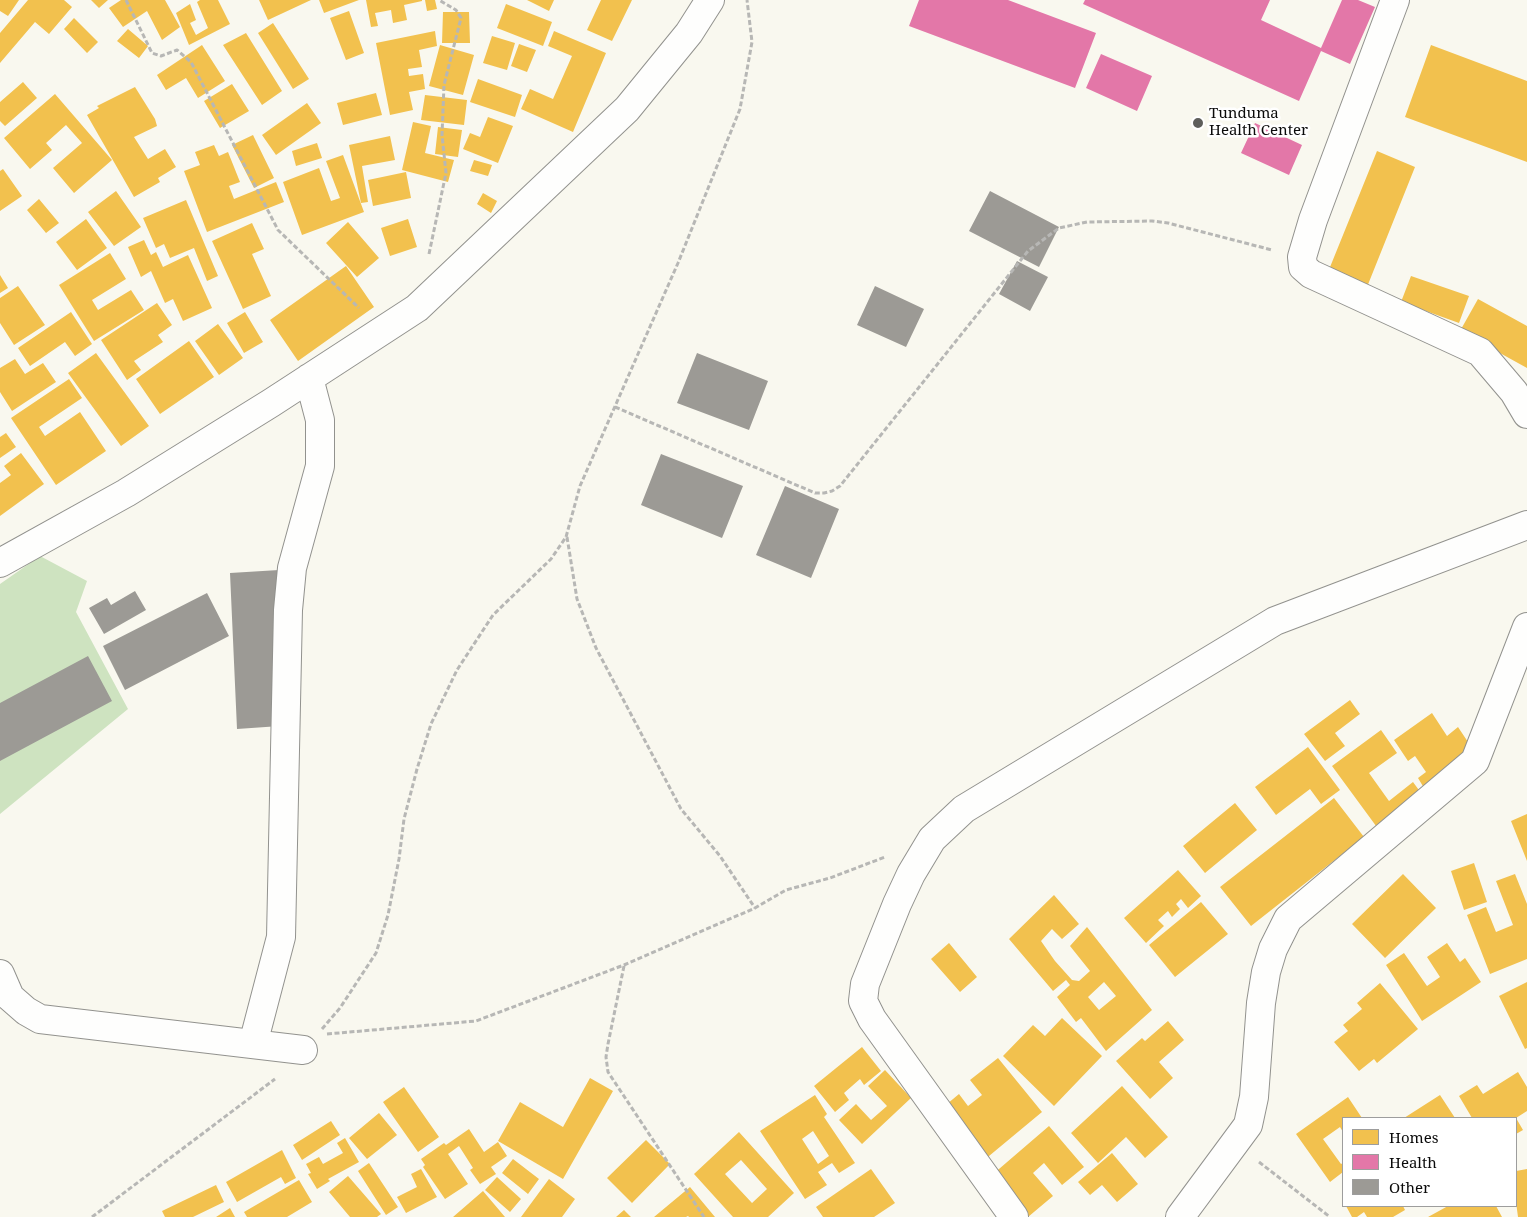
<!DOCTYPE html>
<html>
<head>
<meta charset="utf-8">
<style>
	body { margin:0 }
	#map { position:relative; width:1527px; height:1217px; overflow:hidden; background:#f9f8ef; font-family:"Noto Serif",serif }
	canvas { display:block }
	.legend { position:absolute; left:1342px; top:1117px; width:175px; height:90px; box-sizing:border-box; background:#fff; border:1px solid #9d9d9d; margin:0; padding:6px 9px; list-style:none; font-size:15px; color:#0b0b0b }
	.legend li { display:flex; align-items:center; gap:10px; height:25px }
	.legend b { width:25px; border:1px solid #9d9d9d }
</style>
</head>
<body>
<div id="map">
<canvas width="1527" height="1217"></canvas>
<ul class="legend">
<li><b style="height:14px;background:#f2c14e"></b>Homes</li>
<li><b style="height:14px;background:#e377a8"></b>Health</li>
<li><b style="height:14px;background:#9c9a95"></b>Other</li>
</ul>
</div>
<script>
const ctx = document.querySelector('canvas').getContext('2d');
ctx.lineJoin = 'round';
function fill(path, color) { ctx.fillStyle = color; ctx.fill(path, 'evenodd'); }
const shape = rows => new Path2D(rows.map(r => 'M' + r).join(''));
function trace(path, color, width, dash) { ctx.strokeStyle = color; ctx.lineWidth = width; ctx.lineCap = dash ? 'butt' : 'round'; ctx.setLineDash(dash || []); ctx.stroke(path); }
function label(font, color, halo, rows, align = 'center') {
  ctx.font = font + ' "Noto Serif",serif'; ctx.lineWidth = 5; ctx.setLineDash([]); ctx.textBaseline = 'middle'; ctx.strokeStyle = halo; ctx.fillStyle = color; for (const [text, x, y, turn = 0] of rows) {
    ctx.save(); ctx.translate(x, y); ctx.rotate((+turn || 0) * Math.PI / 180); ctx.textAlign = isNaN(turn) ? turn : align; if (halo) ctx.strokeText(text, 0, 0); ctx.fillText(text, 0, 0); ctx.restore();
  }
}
const forest = shape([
	[40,556,87,581,76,612,128,709,0,814,0,584]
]);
const homes = shape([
	[0,0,19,0,8,16,0,11],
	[28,0,64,0,72,7,49,34,35,22,0,63,0,33],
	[91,0,108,0,99,8],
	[121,0,165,0,180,27,162,40,147,11,123,27,109,8],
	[200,0,218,0,230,24,189,45,176,13,190,4,196,20,190,23,196,35,208,28,197,2],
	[259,0,311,0,268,20],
	[319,0,359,0,324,13],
	[366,0,422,0,422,1,404,5,407,20,393,23,391,10,375,13,378,26,371,27],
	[425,0,435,0,437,9,427,11],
	[527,0,554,0,549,11],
	[601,0,632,0,612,41,587,30],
	[506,4,552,22,543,46,497,28],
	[349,11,364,53,346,60,330,18],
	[443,12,469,12,470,43,442,43],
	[74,18,98,42,87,53,64,29],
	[273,23,309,79,293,89,258,33],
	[128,29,148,46,139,58,117,41],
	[435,31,437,46,419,50,422,67,408,69,409,76,423,74,425,89,409,92,413,110,390,115,376,43],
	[554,31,606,53,573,132,521,109,530,89,553,99,572,56,548,46],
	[246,33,282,91,262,105,223,45],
	[492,36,515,43,507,70,483,63],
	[519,44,536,50,527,72,511,66],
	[202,45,225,81,198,98,186,78,166,90,157,75],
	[440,45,474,55,463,95,429,86],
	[1431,45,1527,81,1527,162,1405,117],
	[478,79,522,95,515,117,470,102],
	[23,82,37,98,5,126,0,121,0,102],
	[232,84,249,111,220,128,204,101],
	[135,87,155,119,157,126,134,137,148,159,165,149,176,167,158,178,160,182,134,197,87,115,99,108,97,106],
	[376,93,382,115,343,125,337,103],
	[55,94,112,160,74,193,53,168,82,143,66,125,46,143,52,150,30,169,4,138],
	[425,95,467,100,464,125,421,120],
	[307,103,321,123,276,155,262,135],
	[488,117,513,126,498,163,463,149,470,133,480,137],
	[413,122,431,126,425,153,454,160,448,182,402,170],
	[438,127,462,130,458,157,435,154],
	[253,135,274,178,254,188,232,145],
	[390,136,395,160,362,166,368,202,361,203,349,145],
	[317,143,322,158,296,166,292,151],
	[214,145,219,156,228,152,240,182,229,186,234,199,276,182,284,202,207,232,184,171,200,165,195,152],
	[1377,151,1415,167,1365,292,1326,277],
	[343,155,364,212,302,235,283,182,319,168,331,201,340,198,326,161],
	[474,160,492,165,488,176,470,171],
	[3,169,22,196,0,211,0,171],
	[406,172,411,198,373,206,368,180],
	[116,191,141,227,114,246,88,212],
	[483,193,497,201,491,213,477,204],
	[39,199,59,223,46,233,27,210],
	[186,200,218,276,207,281,194,248,170,258,164,244,156,248,143,218],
	[86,219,107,248,77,270,56,242],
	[408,219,417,247,390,256,381,228],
	[348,222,379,258,357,277,326,243],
	[252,223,264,249,252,254,271,296,243,309,212,241],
	[144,240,151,255,156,252,163,267,188,255,212,308,183,321,173,299,165,303,151,271,141,277,128,247],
	[110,253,126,279,92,300,98,310,131,290,144,310,94,341,59,285],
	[346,266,374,307,298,361,270,320],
	[0,275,8,288,0,293],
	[1411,276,1469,296,1459,323,1401,302],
	[18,286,45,325,14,345,0,323,0,298],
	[1478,299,1527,326,1527,368,1460,331],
	[157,303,172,325,158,335,163,342,134,361,141,370,127,380,101,340],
	[71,312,92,344,75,356,65,342,30,366,18,348],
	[245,312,263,342,244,353,227,323],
	[218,324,243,358,219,375,195,341],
	[189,341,214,377,160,414,136,379],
	[96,353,149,426,121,446,68,373],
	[15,359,25,374,43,363,56,382,12,411,0,392,0,368],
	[69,379,82,398,39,427,45,436,80,412,106,451,56,485,11,418],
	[6,433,16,447,0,458,0,437],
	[21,453,44,484,0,516,0,483,11,475,4,466],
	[1350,700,1360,714,1335,733,1345,746,1325,761,1304,734],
	[1432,713,1447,736,1458,727,1472,748,1427,793,1418,778,1426,772,1415,756,1408,761,1394,740],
	[1381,730,1397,753,1369,773,1389,801,1413,782,1424,797,1379,830,1332,766],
	[1308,747,1340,790,1321,804,1310,789,1276,815,1255,787],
	[1334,798,1364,837,1251,926,1220,887],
	[1235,803,1257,830,1205,873,1183,846],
	[1527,814,1527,861,1511,821],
	[1474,863,1487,902,1464,910,1451,871],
	[1178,870,1201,896,1188,908,1181,899,1176,904,1180,909,1172,917,1168,911,1158,920,1164,926,1146,943,1124,918],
	[1403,874,1436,908,1385,958,1352,924],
	[1515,874,1527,904,1527,959,1490,974,1467,915,1486,907,1496,932,1513,925,1496,881],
	[1054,895,1079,924,1062,939,1052,929,1041,941,1055,961,1072,980,1079,981,1090,971,1070,946,1087,927,1152,1010,1106,1051,1081,1018,1076,1022,1057,997,1070,985,1066,980,1053,991,1009,939],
	[1104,982,1116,996,1099,1010,1088,997],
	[1201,902,1228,934,1175,977,1149,945],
	[949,943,977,977,960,992,931,959],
	[1447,943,1460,962,1465,958,1481,982,1422,1021,1386,965,1404,953,1427,986,1440,977,1427,957],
	[1527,982,1527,1048,1525,1049,1499,996],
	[1380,983,1418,1029,1377,1063,1374,1059,1359,1071,1334,1042,1348,1031,1343,1025,1362,1009,1357,1003],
	[1062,1018,1102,1056,1054,1106,1003,1056,1033,1025,1045,1036],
	[1168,1021,1184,1040,1159,1062,1173,1078,1150,1099,1116,1061,1142,1038,1145,1041],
	[862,1047,881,1071,864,1085,860,1079,844,1093,849,1100,835,1112,814,1086],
	[998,1058,1042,1112,983,1161,941,1109,959,1094,968,1106,982,1095,970,1080],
	[885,1070,911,1098,862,1144,839,1120,856,1104,871,1120,887,1106,868,1086],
	[1518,1072,1527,1087,1527,1111,1516,1118,1472,1118,1459,1096,1477,1085,1483,1094],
	[590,1078,613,1091,563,1179,498,1141,520,1102,563,1127],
	[1122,1086,1168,1137,1145,1158,1126,1137,1098,1163,1071,1133],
	[404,1087,439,1137,418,1152,383,1102],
	[815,1095,827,1114,824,1117,855,1163,839,1173,832,1163,818,1172,827,1185,805,1199,760,1131],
	[813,1131,829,1156,818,1164,802,1139],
	[1440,1095,1455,1118,1404,1118],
	[1348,1097,1362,1118,1343,1118,1343,1132,1340,1127,1323,1139,1341,1164,1343,1163,1343,1172,1330,1182,1296,1134],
	[379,1113,397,1135,367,1159,349,1138],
	[1516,1118,1523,1130,1516,1134],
	[331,1121,340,1135,302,1160,293,1145],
	[1049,1126,1084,1167,1062,1185,1044,1163,1033,1173,1053,1196,1028,1217,992,1175],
	[469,1129,484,1152,498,1142,507,1156,491,1167,496,1174,480,1184,470,1170,473,1168,459,1146,448,1154,468,1184,445,1199,423,1167,425,1165,421,1159,444,1143,446,1145],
	[739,1132,794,1193,768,1217,733,1217,694,1174],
	[741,1160,767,1189,752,1203,725,1174],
	[345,1138,359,1162,328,1179,330,1181,317,1189,308,1174,311,1173,306,1164,319,1157,323,1164,343,1153,337,1143],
	[646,1140,670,1164,632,1203,607,1178],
	[282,1150,296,1178,285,1184,281,1177,237,1202,226,1182],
	[1112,1153,1138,1184,1117,1202,1102,1185,1090,1195,1078,1182],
	[513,1159,539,1179,528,1194,502,1173],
	[369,1163,398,1207,386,1215,358,1171],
	[421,1169,437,1197,406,1213,397,1197,417,1187,411,1174],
	[871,1169,895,1203,874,1217,823,1217,816,1207],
	[1527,1169,1527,1217,1518,1217,1516,1202,1516,1171],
	[348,1176,381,1214,377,1217,350,1217,329,1192],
	[497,1177,521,1199,510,1212,485,1190],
	[549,1179,575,1199,562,1217,521,1217],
	[299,1180,312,1202,287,1217,247,1217,244,1212],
	[216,1185,224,1202,193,1217,165,1217,162,1211],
	[690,1187,715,1217,689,1217,688,1216,686,1217,654,1217],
	[483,1191,505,1217,453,1217],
	[1346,1206,1403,1206,1405,1210,1393,1217,1367,1217,1364,1212,1357,1217,1352,1217],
	[1448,1206,1496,1206,1502,1217,1428,1217],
	[230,1208,235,1217,216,1217],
	[624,1210,631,1217,616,1217]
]);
const health = shape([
	[919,0,1008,0,1096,33,1075,88,909,26],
	[1085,0,1270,0,1261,20,1321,48,1342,0,1358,0,1375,7,1350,64,1321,51,1299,101,1083,4],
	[1101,54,1152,76,1137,111,1086,88],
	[1255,123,1302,145,1289,175,1241,153]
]);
const building = shape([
	[990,191,1059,227,1039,267,969,231],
	[1017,261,1048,277,1030,311,999,294],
	[875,286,924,309,906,347,857,325],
	[697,353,768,381,749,430,677,403],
	[661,454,743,486,722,538,641,505],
	[785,486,839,509,811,578,756,555],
	[279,570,280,726,237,729,230,573],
	[135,591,146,610,104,634,89,608,107,598,111,605],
	[207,593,229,636,125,690,103,646],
	[88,656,112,701,0,761,0,703]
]);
const path = shape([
	[126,0,152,53,161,56,177,50,191,62,278,230,359,308],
	[429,254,446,173,442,135,444,85,461,18,456,10,439,0],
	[615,407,815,493,824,493,832,491,840,486,1028,251,1059,228,1087,222,1152,221,1168,223,1272,250],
	[567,537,577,599,596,648,681,809,720,856,755,908],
	[624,966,608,1044,606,1057,608,1072,704,1217],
	[322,1029,340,1008,376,953,388,915,399,859,404,819,417,769,431,724,457,670,493,615,551,559,566,537,580,486,678,263,740,109,752,42,747,0],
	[327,1034,476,1021,624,965,755,908,786,890,830,878,885,857],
	[1259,1162,1330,1217],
	[92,1217,275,1079]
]);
const minor = shape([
	[1395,0,1313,220,1302,257,1303,267,1311,274,1480,352,1514,392,1527,414],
	[0,563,126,493,271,403,417,308,627,109,689,33,710,0],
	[0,974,10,997,26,1011,40,1019,303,1050],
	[253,1044,281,937,288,610,292,568,320,466,320,420,309,378],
	[1014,1217,872,1019,863,1001,865,984,897,904,911,874,932,839,964,809,1275,621,1527,525],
	[1180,1217,1248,1125,1254,1097,1261,1003,1266,972,1273,949,1288,919,1475,761,1527,627]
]);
const markers = [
	[1198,123,6,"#5e5e5b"]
];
const poiNames = [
	["Tunduma",1209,114],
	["Health Center",1209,131]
];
fill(forest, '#cee3c0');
fill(homes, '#f2c14e');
fill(health, '#e377a8');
fill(building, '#9c9a95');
trace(minor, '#92928e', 30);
trace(path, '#b7b7b5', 3, [5, 2.5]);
trace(minor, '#fefefd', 28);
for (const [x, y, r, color] of markers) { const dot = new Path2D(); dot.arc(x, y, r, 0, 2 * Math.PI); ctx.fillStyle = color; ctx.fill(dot); trace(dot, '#fff', 2); }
label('15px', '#0b0b0b', '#fff', poiNames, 'left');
</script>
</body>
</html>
